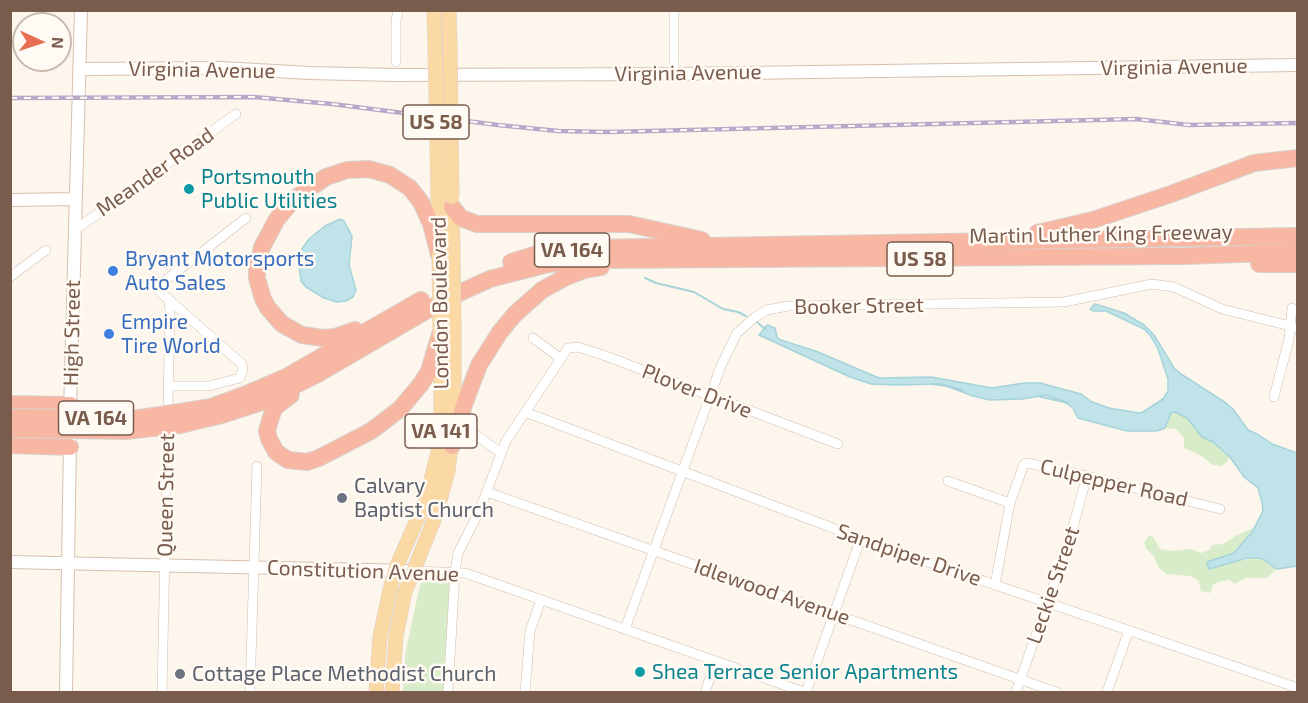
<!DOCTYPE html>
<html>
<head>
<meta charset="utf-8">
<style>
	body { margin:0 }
	#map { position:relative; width:1308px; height:703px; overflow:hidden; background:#fdf6ec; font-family:"Exo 2",sans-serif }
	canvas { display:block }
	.frame { position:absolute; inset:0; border:12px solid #7a5c4d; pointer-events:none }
	.north { position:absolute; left:12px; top:12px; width:60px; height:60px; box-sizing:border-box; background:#fffaf3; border:2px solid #cabbb1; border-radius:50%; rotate:93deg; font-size:16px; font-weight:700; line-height:24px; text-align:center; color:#7a5c4d }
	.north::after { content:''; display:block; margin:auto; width:21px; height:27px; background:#e76f51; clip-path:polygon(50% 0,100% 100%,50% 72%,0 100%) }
</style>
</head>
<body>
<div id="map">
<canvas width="1308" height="703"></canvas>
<div class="frame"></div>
<div class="north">N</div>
</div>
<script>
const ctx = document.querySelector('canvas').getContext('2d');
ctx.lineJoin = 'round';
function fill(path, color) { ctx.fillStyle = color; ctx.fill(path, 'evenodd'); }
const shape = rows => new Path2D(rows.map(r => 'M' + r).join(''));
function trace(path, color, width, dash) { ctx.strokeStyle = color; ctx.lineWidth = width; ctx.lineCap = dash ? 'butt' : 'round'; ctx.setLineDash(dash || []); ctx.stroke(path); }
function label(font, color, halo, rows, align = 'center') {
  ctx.font = font + ' "Exo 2",sans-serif'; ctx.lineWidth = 5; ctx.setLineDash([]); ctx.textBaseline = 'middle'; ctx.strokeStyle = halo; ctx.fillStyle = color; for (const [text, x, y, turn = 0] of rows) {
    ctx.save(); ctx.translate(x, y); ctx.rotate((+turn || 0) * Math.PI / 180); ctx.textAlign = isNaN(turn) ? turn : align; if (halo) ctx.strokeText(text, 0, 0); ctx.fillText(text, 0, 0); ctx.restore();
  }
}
const green = shape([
	[1175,412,1187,418,1205,439,1213,442,1224,451,1230,457,1226,463,1221,466,1213,465,1200,455,1184,448,1184,438,1176,429,1165,428,1171,413],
	[1254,528,1234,553,1208,562,1210,569,1232,561,1261,558,1277,569,1266,578,1246,578,1234,584,1229,580,1218,582,1213,585,1210,593,1201,591,1199,581,1191,576,1166,574,1159,568,1153,555,1146,549,1144,543,1149,535,1154,538,1160,549,1173,551,1191,549,1201,553,1209,550,1213,545,1223,544,1237,535],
	[421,580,451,582,444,692,403,692,405,655]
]);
const water = shape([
	[340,219,344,221,352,236,349,265,356,290,353,297,346,301,337,302,324,298,306,287,301,281,299,266,302,249,309,239,325,226,340,219],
	[1095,304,1124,313,1144,325,1154,335,1174,368,1181,374,1226,403,1233,409,1248,430,1259,435,1272,444,1297,453,1297,566,1277,569,1261,558,1247,558,1209,569,1207,562,1234,553,1252,532,1263,511,1262,502,1258,488,1244,477,1230,457,1213,442,1202,437,1187,418,1175,412,1171,413,1165,428,1157,431,1127,431,1078,418,1073,408,1063,401,1046,395,1022,399,990,400,973,396,941,384,898,385,871,384,850,377,759,335,767,325,775,328,777,337,781,340,818,352,879,378,931,377,992,388,1024,383,1040,383,1081,394,1092,402,1109,408,1139,413,1143,412,1163,399,1168,391,1168,379,1158,349,1150,335,1144,329,1106,311,1093,311,1090,309,1095,304]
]);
const stream = shape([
	[645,278,656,283,694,292,723,309,738,312,746,316],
	[757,322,765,329],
	[932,384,947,386,962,390],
	[1038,396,1068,403]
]);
const street = shape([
	[674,10,674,74],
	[396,62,396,21,398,10],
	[75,230,236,114],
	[10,277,46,250],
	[151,284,242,364,243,369,240,378,209,386,168,386],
	[160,292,166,280,246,218],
	[533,338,560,358],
	[1274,397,1289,339,1292,308],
	[525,412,878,545,1298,688],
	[473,433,501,453],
	[948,481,1010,503],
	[487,492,1056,692],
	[412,571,465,573,804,692],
	[995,585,1010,503,1024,464,1027,463,1087,476,1220,509],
	[625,629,721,366,737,333,755,317,767,310,788,306,1064,302,1152,284,1174,287,1222,309,1298,328],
	[162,692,170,309,168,298],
	[250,692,257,466],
	[448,692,455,572,458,553,478,514,506,441,568,348,578,347,603,355,838,444],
	[525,692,530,631,541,600],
	[705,692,716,661],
	[806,692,861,538],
	[1016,692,1070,538,1087,476],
	[1107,692,1129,630]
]);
const secondary = shape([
	[79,69,221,68,310,73,396,75,674,74,1298,65],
	[10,200,76,199],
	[70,412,81,10],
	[10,562,412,571],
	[66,692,70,439]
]);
const primary = shape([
	[434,10,435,46],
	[449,10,450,46],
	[438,197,438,237],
	[452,204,453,250],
	[376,692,380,637,389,594,395,570,427,497,439,447,441,414,440,345],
	[392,692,396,636,405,592,436,515,448,471,454,421,454,328]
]);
const highway = shape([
	[452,207,461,218,477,224,629,224,702,240],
	[1037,233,1093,220,1171,194,1254,163,1298,158],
	[511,262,537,254,588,248,1298,236],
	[1259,264,1298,264],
	[355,330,335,337,323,338,302,335,282,324,268,308,263,299,257,278,257,268,262,247,277,219,293,200,326,177,347,170,369,169,390,175,410,188,421,202,431,224,439,255],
	[291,395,275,407,272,414,267,431,269,439,276,452,288,460,307,462,319,458,371,431,400,409,421,384,429,371,440,334],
	[10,404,71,405],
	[180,412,211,407,244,395,286,377,421,300],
	[180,425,222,415,259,403,316,375,448,298,490,279,548,264,601,260,1184,256,1298,252],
	[10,445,70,447],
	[452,446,465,402,479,365,500,332,515,314,542,290,566,277,584,270,601,267]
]);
const rail = shape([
	[10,98,254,97,332,104,498,125,558,131,609,132,1136,119,1189,125,1298,123]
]);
const primaryBridge = shape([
	[435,46,438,197],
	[450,46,452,197],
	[453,250,454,328],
	[439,255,440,334]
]);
const highwayBridge = shape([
	[10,417,133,419,180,412],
	[10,429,126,431,180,425]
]);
const markers = [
	[189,189,6,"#0f9aa8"],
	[113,271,6,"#3f7fe0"],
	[109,334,6,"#3f7fe0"],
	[342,498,6,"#6b7280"],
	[640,672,6,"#0f9aa8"],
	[180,674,6,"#6b7280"]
];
const shields = [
	[436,122,66],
	[572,250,75],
	[920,259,66],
	[96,418,75],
	[441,431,72]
];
const shieldNames = [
	["US 58",436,122],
	["VA 164",572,250],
	["US 58",920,259],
	["VA 164",96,418],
	["VA 141",441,431]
];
const streetNames = [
	["Virginia Avenue",1174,67,-1],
	["Virginia Avenue",202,70,1],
	["Virginia Avenue",688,73,-1],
	["Meander Road",155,172,-35],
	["Martin Luther King Freeway",1101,234,-1],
	["London Boulevard",440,303,-91],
	["Booker Street",859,306,-1],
	["High Street",72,333,-89],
	["Plover Drive",697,391,21],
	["Culpepper Road",1114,483,13],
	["Queen Street",166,495,-89],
	["Sandpiper Drive",909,555,19],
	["Constitution Avenue",363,571,2],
	["Leckie Street",1053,585,-71],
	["Idlewood Avenue",772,592,19]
];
const cultureNames = [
	["Portsmouth",201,177],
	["Public Utilities",201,201],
	["Shea Terrace Senior Apartments",652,672]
];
const shopNames = [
	["Bryant Motorsports",125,259],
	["Auto Sales",125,283],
	["Empire",121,322],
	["Tire World",121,346]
];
const worshipNames = [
	["Calvary",354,486],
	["Baptist Church",354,510],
	["Cottage Place Methodist Church",192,674]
];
fill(green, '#d8ecc9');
fill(water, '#bfe3e8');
trace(water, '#a5d3da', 1.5);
trace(stream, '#a5d3da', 2);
trace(street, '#d1beb0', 10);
trace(secondary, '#d6c0b0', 14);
trace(primary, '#dad1cd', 15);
trace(highway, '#dad1cd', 18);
trace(street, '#fff', 9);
trace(secondary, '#fff', 12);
trace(primary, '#fbd9a5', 14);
trace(highway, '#f7b7a3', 16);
trace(rail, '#b9a8c9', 4.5);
trace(rail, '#fffaf3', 2, [7]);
trace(primaryBridge, '#dad1cd', 15, []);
trace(highwayBridge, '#dad1cd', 18, []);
trace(primaryBridge, '#fbd9a5', 14);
trace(highwayBridge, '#f7b7a3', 16);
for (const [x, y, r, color] of markers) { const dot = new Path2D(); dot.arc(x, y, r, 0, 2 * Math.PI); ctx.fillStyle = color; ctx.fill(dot); trace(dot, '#fffaf3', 2); }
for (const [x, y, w] of shields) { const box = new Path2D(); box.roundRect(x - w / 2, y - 17, w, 34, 4.5); ctx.fillStyle = '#fffaf3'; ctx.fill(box); trace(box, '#7a5c4d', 1.5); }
label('bold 20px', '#7a5c4d', null, shieldNames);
label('21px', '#7a5c4d', '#fffaf3', streetNames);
label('21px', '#0d838f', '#fffaf3', cultureNames, 'left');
label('21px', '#366cbe', '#fffaf3', shopNames, 'left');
label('21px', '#5b616d', '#fffaf3', worshipNames, 'left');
</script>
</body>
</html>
